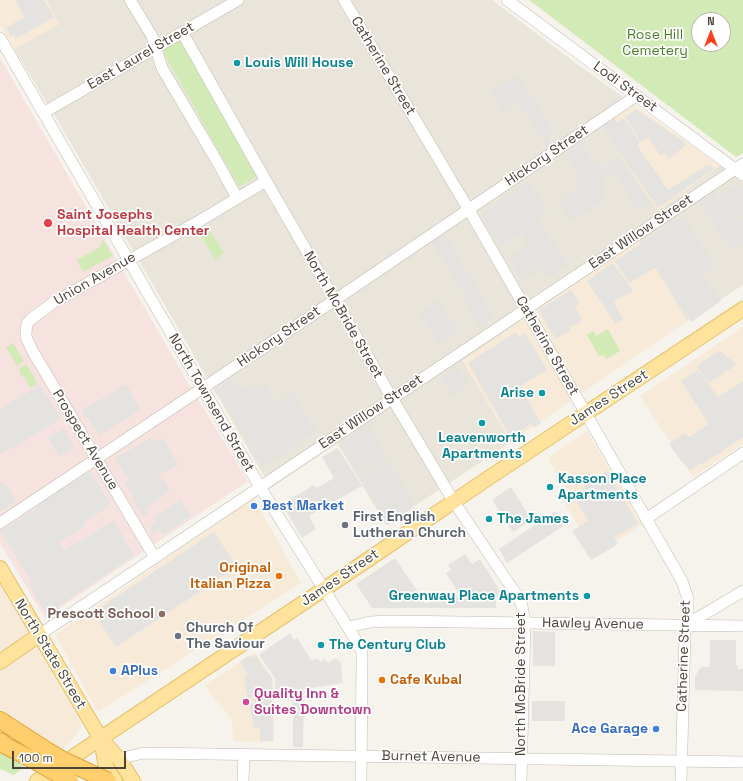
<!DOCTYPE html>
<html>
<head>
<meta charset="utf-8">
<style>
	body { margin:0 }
	#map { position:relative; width:743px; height:781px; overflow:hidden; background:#f6f3ec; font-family:"Space Grotesk",sans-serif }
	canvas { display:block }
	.north { position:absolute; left:691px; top:12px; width:40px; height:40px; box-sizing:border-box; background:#fff; border:1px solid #b7b4b0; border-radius:50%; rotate:0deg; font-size:11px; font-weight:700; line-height:16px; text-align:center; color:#4b4439 }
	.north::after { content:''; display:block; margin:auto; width:14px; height:18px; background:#fc3f1d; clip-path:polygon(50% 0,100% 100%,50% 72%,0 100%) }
	.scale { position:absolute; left:12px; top:751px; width:114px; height:18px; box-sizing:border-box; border:2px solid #4b4439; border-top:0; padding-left:5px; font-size:12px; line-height:14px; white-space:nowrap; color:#4b4439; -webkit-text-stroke:3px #fff; paint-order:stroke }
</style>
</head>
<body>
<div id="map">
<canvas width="743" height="781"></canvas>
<div class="north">N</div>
<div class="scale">100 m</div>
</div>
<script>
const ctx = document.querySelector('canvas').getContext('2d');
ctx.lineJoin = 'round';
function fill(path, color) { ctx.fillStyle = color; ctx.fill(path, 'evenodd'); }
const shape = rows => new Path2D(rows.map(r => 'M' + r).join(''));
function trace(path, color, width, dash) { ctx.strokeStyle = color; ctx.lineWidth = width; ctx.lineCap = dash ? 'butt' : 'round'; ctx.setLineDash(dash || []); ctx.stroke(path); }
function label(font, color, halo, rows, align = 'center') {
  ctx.font = font + ' "Space Grotesk",sans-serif'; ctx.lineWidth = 3.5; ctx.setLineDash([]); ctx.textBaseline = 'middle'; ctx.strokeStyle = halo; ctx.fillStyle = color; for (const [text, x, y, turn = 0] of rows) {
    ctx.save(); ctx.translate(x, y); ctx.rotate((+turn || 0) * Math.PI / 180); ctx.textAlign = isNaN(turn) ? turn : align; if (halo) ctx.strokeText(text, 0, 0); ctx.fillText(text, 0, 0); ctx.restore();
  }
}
const residential = shape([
	[46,0,492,0,581,67,633,104,658,210,720,165,743,182,743,285,687,321,639,242,463,361,511,442,386,525,337,443,271,488,55,116,14,49,59,24]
]);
const commercial = shape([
	[0,0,46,0,59,24,14,49,0,25],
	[633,104,720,165,658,211,598,124],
	[639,241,687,321,511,442,463,361,534,311],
	[743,327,743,444,693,477,640,396],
	[587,431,642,525,616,541,600,514,579,528,564,501,566,490,548,458],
	[254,498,301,583,98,712,55,635],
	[0,584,82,725,71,742,60,751,15,721,0,709],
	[255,652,273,679,274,742,233,741,232,719,204,686]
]);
const medical = shape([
	[0,58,188,383,248,481,45,618,0,543]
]);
const green = shape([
	[529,0,743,0,743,153,736,157],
	[699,20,723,20,723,44,699,44],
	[181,40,258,176,239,187,162,50],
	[207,226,224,253,215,259,198,231],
	[103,240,113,256,83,272,77,260,100,247,102,241],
	[608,329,620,351,606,359,604,355,599,356,587,335,593,331,596,336],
	[13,343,24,361,17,366,6,347],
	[26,364,34,376,37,384,30,388,23,375,21,376,19,372,20,371,19,369],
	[0,747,30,762,14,775,0,769]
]);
const parking = shape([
	[15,0,44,0,54,17,16,39,14,35,11,36,6,28,24,17],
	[518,75,554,131,548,136,553,145,548,148,519,103,503,113,490,92],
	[636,109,687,144,669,159,664,153,660,155,648,137,641,142,625,117],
	[613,117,617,122,624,118,640,143,637,145,668,190,707,165,715,168,658,208,600,126],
	[581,144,595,164,596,163,600,169,619,156,650,201,637,211,617,177,612,174,606,177,601,187,605,193,600,197,602,201,573,221,560,204,561,200,579,188,573,178,579,174,565,154],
	[528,181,548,211,539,217,540,219,500,247,481,214],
	[738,183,743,187,743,215,733,222,734,223,743,218,743,244,732,251,698,202,714,192,719,199],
	[683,217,716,266,702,275,721,301,691,322,656,267,629,283,615,261,679,218,680,219],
	[539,221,569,265,549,278,521,234],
	[444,232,494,316,479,326,463,300,466,298,431,241],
	[527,245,541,269,522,281,508,258],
	[613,263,633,291,619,299,618,298,615,300,616,302,614,303,623,319,616,324,587,281],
	[571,290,580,303,575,306,581,317,580,322,571,327,569,332,556,339,538,310],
	[438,300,460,331,439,345,420,313],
	[516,332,519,337,525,333,547,370,520,386,541,423,534,427,532,423,511,438,468,363],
	[719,351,733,361,736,365,709,383,696,366],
	[458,367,469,385,451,396,441,378],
	[698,370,718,397,743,381,743,437,703,464,702,463,690,471,685,464,684,465,669,444,685,433,689,437,709,424,681,381],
	[231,378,239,390,248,385,253,392,264,384,276,403,293,392,316,431,263,468,216,389],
	[126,384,141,410,99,435,88,417,85,418,81,411],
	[40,385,61,419,0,455,0,409],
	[368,424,386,459,359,474,340,444],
	[64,428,75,447,59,456,48,437],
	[152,437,155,442,163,438,178,465,158,476,161,480,163,479,170,491,145,509,148,513,143,517,132,499,134,498,125,483,128,480,115,458],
	[338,448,362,486,309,516,316,529,302,538,282,504,314,485,316,488,334,478,322,457],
	[387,461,391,464,414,504,412,505,413,508,388,525,360,477],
	[607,471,638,524,614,537,618,544,591,560,572,531,588,521,577,502,586,483],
	[88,472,91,472,111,505,85,522,86,525,59,542,64,551,114,520,134,556,53,610,47,611,43,608,30,586,31,582,30,579,0,531,37,508,36,506],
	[0,482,8,487,16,501,0,512],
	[511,487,532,520,513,532,492,500],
	[180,500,191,516,163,535,160,531,153,535,149,527,157,523,153,518],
	[556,511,565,525,507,563,499,549],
	[214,532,237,567,116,647,93,612],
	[465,554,472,564,480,559,502,594,496,598,496,608,372,608,356,584,395,558,426,604,450,590,455,598,465,592,463,589,458,592,446,573,451,570,448,565],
	[533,631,555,632,555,666,533,666],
	[290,633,294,640,297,638,312,661,317,658,321,662,325,659,328,663,335,658,336,660,338,659,341,663,343,683,304,689,303,747,293,747,293,702,291,700,275,700,275,678,259,655],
	[710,640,736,640,736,665,738,666,738,669,743,669,743,691,695,690,695,676,701,667,710,667],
	[255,655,272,678,273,741,260,741,260,728,254,728,249,704,254,703,252,697,248,698,245,685,244,678,248,675,240,663,241,661,249,656,250,658],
	[532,701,565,701,565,721,532,721]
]);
const minor = shape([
	[130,0,152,36,162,68,218,163,237,198],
	[344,0,469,210,682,581,688,599,688,613,685,633,681,781],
	[507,0,743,175],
	[182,32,266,181,392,398,454,502,518,597,522,606,525,623,521,781],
	[0,38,260,487,357,642,362,652,362,660,361,781],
	[43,113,238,0],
	[646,519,743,453],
	[0,523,335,300,636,96],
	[155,558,32,350,26,337,26,332,27,324,30,320,54,302,201,220,266,181],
	[686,625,743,591],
	[349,627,370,622,391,621,743,626],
	[39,635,743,164],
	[119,759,143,753,743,762],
	[243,781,244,755]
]);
const major = shape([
	[0,568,101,739,119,759,133,781],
	[0,662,39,635],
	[101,739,106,767,115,781],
	[37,781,357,567,484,481,743,309]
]);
const highway = shape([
	[0,720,48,751],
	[0,741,6,746,33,760]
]);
const highwayBridge = shape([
	[48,751,63,760,108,781],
	[33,760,70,781]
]);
const markers = [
	[237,63,4,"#0f9aa8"],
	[48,223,5,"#e0444e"],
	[542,393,4,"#0f9aa8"],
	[482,423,4,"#0f9aa8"],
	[550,487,4,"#0f9aa8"],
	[254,506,4,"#3f7fe0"],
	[489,519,4,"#0f9aa8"],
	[345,525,4,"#6b7280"],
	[279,576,4,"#e8710a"],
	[587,596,4,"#0f9aa8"],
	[162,614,4,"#8d6e63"],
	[178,636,4,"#6b7280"],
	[321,645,4,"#0f9aa8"],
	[113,671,4,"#3f7fe0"],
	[382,680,4,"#e8710a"],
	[246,702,4,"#d1479c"],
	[656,729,4,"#3f7fe0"]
];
const parkNames = [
	["Rose Hill",655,35],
	["Cemetery",655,51]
];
const streetNames = [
	["East Laurel Street",141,56,-30],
	["Catherine Street",383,66,59],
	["Lodi Street",625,87,36],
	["Hickory Street",547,156,-34],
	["East Willow Street",641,232,-34],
	["Union Avenue",95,279,-30],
	["North McBride Street",343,315,60],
	["Hickory Street",279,337,-34],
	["Catherine Street",547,346,60],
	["James Street",609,398,-33],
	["North Townsend Street",211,403,60],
	["East Willow Street",371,412,-34],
	["Prospect Avenue",85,440,59],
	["James Street",340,578,-34],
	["Hawley Avenue",593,624,1],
	["North State Street",50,654,59],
	["Catherine Street",684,656,-88],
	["North McBride Street",521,684,-90],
	["Burnet Avenue",431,757,1]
];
const cultureNames = [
	["Louis Will House",245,63],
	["Arise",534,393,"right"],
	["Leavenworth",482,438,"center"],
	["Apartments",482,454,"center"],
	["Kasson Place",558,479],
	["Apartments",558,495],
	["The James",497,519],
	["Greenway Place Apartments",579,596,"right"],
	["The Century Club",329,645]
];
const healthNames = [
	["Saint Josephs",57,215],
	["Hospital Health Center",57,231]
];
const shopNames = [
	["Best Market",262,506],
	["APlus",121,671],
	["Ace Garage",648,729,"right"]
];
const worshipNames = [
	["First English",353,517],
	["Lutheran Church",353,533],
	["Church Of",186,628],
	["The Saviour",186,644]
];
const foodNames = [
	["Original",271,568],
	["Italian Pizza",271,584],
	["Cafe Kubal",390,680,"left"]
];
const educationNames = [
	["Prescott School",154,614]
];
const hotelNames = [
	["Quality Inn &",254,694],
	["Suites Downtown",254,710]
];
fill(residential, '#eae5da');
fill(commercial, '#f7ead8');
fill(medical, '#f6e3e0');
fill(green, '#d2eab5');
fill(parking, '#e5e3e0');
trace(minor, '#c2bbae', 12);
trace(major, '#e6c16a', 16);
trace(highway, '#e0a43c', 18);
trace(minor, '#fff', 11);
trace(major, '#ffe39c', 14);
trace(highway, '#ffcf6e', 16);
trace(highwayBridge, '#e0a43c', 18, []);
trace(highwayBridge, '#ffcf6e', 16);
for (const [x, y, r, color] of markers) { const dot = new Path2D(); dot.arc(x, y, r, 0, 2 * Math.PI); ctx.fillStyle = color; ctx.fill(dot); trace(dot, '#fff', 1.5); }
label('14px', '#4a7f2a', '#fff', parkNames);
label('14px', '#4b4439', '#fff', streetNames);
label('bold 14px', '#0d838f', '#fff', cultureNames, 'left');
label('bold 14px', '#be3a42', '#fff', healthNames, 'left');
label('bold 14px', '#366cbe', '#fff', shopNames, 'left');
label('bold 14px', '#5b616d', '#fff', worshipNames, 'left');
label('bold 14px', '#c56008', '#fff', foodNames, 'right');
label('bold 14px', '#785e54', '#fff', educationNames, 'right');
label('bold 14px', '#b23c85', '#fff', hotelNames, 'left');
</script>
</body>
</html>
